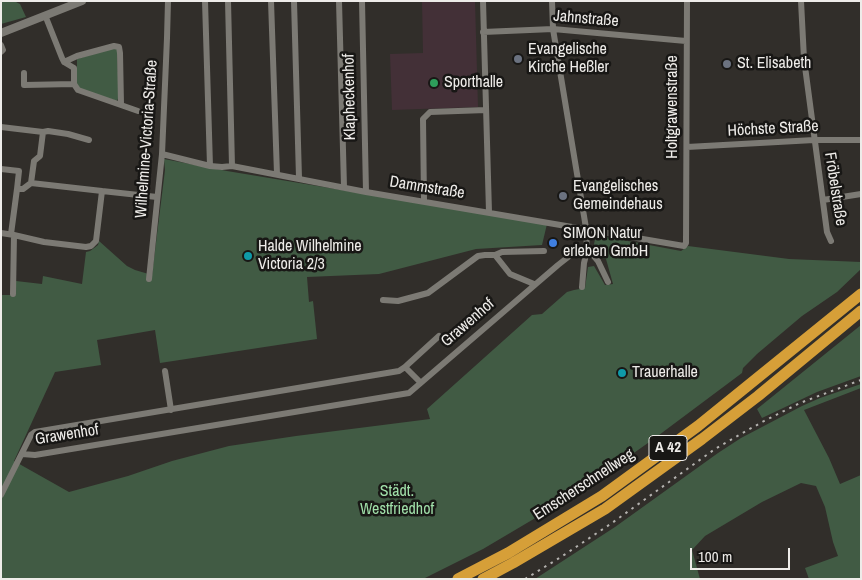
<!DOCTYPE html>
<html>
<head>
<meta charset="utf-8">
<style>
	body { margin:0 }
	#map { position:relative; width:862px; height:580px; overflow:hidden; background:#312e2a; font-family:"Archivo Narrow",sans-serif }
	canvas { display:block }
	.frame { position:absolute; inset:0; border:2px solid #eeece9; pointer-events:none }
	.scale { position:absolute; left:690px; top:548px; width:100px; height:22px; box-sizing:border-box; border:2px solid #eeece9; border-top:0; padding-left:6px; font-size:15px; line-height:18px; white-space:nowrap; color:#eeece9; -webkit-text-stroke:4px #181715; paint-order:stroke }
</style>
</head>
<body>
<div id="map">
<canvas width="862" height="580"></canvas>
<div class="frame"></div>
<div class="scale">100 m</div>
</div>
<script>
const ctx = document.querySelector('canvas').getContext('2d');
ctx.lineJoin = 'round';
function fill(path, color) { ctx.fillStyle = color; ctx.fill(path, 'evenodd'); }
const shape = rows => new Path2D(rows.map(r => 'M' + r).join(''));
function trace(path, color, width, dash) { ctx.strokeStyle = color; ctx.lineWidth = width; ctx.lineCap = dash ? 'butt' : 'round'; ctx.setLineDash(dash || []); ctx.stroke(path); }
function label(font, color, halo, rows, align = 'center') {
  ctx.font = font + ' "Archivo Narrow",sans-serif'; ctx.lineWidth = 5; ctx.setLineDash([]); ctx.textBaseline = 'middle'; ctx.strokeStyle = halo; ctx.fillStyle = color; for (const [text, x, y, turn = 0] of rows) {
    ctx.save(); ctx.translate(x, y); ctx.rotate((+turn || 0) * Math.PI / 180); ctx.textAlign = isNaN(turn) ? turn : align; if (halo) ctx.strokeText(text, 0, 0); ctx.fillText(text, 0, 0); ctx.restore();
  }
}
const education = shape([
	[422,1,475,1,478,107,392,110,390,54,423,53]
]);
const green = shape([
	[1,1,14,1,20,4,26,17,1,24],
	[115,47,117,49,119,96,117,101,80,89,77,85,77,59],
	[164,159,227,171,547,224,542,245,476,249,379,274,307,277,309,302,313,301,317,339,160,363,155,330,97,340,101,365,55,372,14,461,69,492,128,476,172,461,229,446,296,436,430,419,427,409,532,315,542,314,567,292,574,290,585,288,588,267,594,266,605,285,613,284,606,259,602,258,594,244,596,235,681,251,688,246,789,259,861,262,861,269,837,292,802,316,757,354,743,368,742,373,655,438,576,494,483,549,423,579,1,579,1,295,16,295,16,281,42,284,43,276,82,284,86,252,90,251,98,245,99,241,127,266,135,270,152,275,165,170],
	[861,325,861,376,817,392,762,418,757,409],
	[861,384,861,388,804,410,829,458,840,484,861,475,861,579,809,579,805,568,838,556,833,542,825,507,816,486,801,483,762,502,705,536,692,550,700,579,535,579,615,527,718,453,741,438,802,406,820,398]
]);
const minor = shape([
	[205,1,210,166],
	[228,1,232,166],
	[271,1,277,174],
	[294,1,299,178],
	[339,1,344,187],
	[362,1,366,192],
	[483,1,489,212],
	[552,1,553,29,586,228,587,251,584,263,582,287],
	[801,1,804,59,827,232,831,241],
	[45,15,62,58,64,62,74,68,74,84,78,90,138,111],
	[483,32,553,29,686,41],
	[1,45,3,50,1,52],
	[64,62,77,56,114,46,119,47,120,53,121,104],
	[24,73,24,85,74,84],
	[1,127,43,132],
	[687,147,814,140,861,140],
	[162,154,210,166,222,167,232,166,366,192,684,246,686,243,687,1],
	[1,169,19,171,17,189],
	[31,183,102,191],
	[823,200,861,194],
	[424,201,423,119,430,112,486,110],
	[1,233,14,235,44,242,86,247,91,246,96,241,102,191,157,197],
	[11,234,17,189,23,189,31,183,34,161,40,156,43,132,48,131,68,134,89,140],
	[587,251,593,255,598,261,608,282],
	[495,255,502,252,544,251],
	[149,279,162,154,167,38,168,1],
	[13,294,14,235],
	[383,300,398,301,428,293,478,256,485,255,495,255,510,274,534,284],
	[405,367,420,382],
	[165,371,171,410],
	[22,454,35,455,409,393,558,265,572,254,578,251,587,251],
	[1,495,31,435,35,432,399,371,405,367,439,336]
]);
const tertiary = shape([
	[1,33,82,1]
]);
const motorway = shape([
	[458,579,508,553,602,496,698,426,861,294],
	[483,579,513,563,605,509,702,439,758,396,861,311]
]);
const rail = shape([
	[525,579,561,557,612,523,715,449,739,435,764,421,800,403,861,380]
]);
const markers = [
	[518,59,5,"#6b7280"],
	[727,64,5,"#6b7280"],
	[434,83,5,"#2e9e5b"],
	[563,196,5,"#6b7280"],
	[553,243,5,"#3f7fe0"],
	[248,256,5,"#0f9aa8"],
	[622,373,5,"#0f9aa8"]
];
const shields = [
	[668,448,38]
];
const shieldNames = [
	["A 42",668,448]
];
const streetNames = [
	["Jahnstraße",586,19,5],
	["Klapheckenhof",350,97,-91],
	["Holtgrawenstraße",673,107,-90],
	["Höchste Straße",773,129,-3],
	["Wilhelmine-Victoria-Straße",147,139,-86],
	["Dammstraße",427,188,9],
	["Fröbelstraße",835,189,81],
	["Grawenhof",468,323,-41],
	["Grawenhof",67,435,-9],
	["Emscherschnellweg",584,485,-33]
];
const poiNames = [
	["Evangelische",528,50],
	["Kirche Heßler",528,68],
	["St. Elisabeth",737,64],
	["Sporthalle",444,83],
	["Evangelisches",573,187],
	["Gemeindehaus",573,205],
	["SIMON Natur",563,234],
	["erleben GmbH",563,252],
	["Halde Wilhelmine",258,247],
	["Victoria 2/3",258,265],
	["Trauerhalle",632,373]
];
const parkNames = [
	["Städt.",397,492],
	["Westfriedhof",397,510]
];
fill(education, '#433037');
fill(green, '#415b44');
trace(minor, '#7c7a74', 6);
trace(tertiary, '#7c7a74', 8);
trace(motorway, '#d69f38', 11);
trace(rail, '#b4b2af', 2, [2.5, 5]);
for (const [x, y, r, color] of markers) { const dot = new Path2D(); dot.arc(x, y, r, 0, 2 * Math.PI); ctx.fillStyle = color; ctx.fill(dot); trace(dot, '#181715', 2); }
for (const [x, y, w] of shields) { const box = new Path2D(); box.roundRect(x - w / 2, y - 12.5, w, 25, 4); ctx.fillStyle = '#181715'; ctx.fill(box); trace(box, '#eeece9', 1); }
label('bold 15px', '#eeece9', null, shieldNames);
label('16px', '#eeece9', '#181715', streetNames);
label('16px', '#eeece9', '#181715', poiNames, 'left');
label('16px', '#a0dfa9', '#181715', parkNames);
</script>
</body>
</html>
